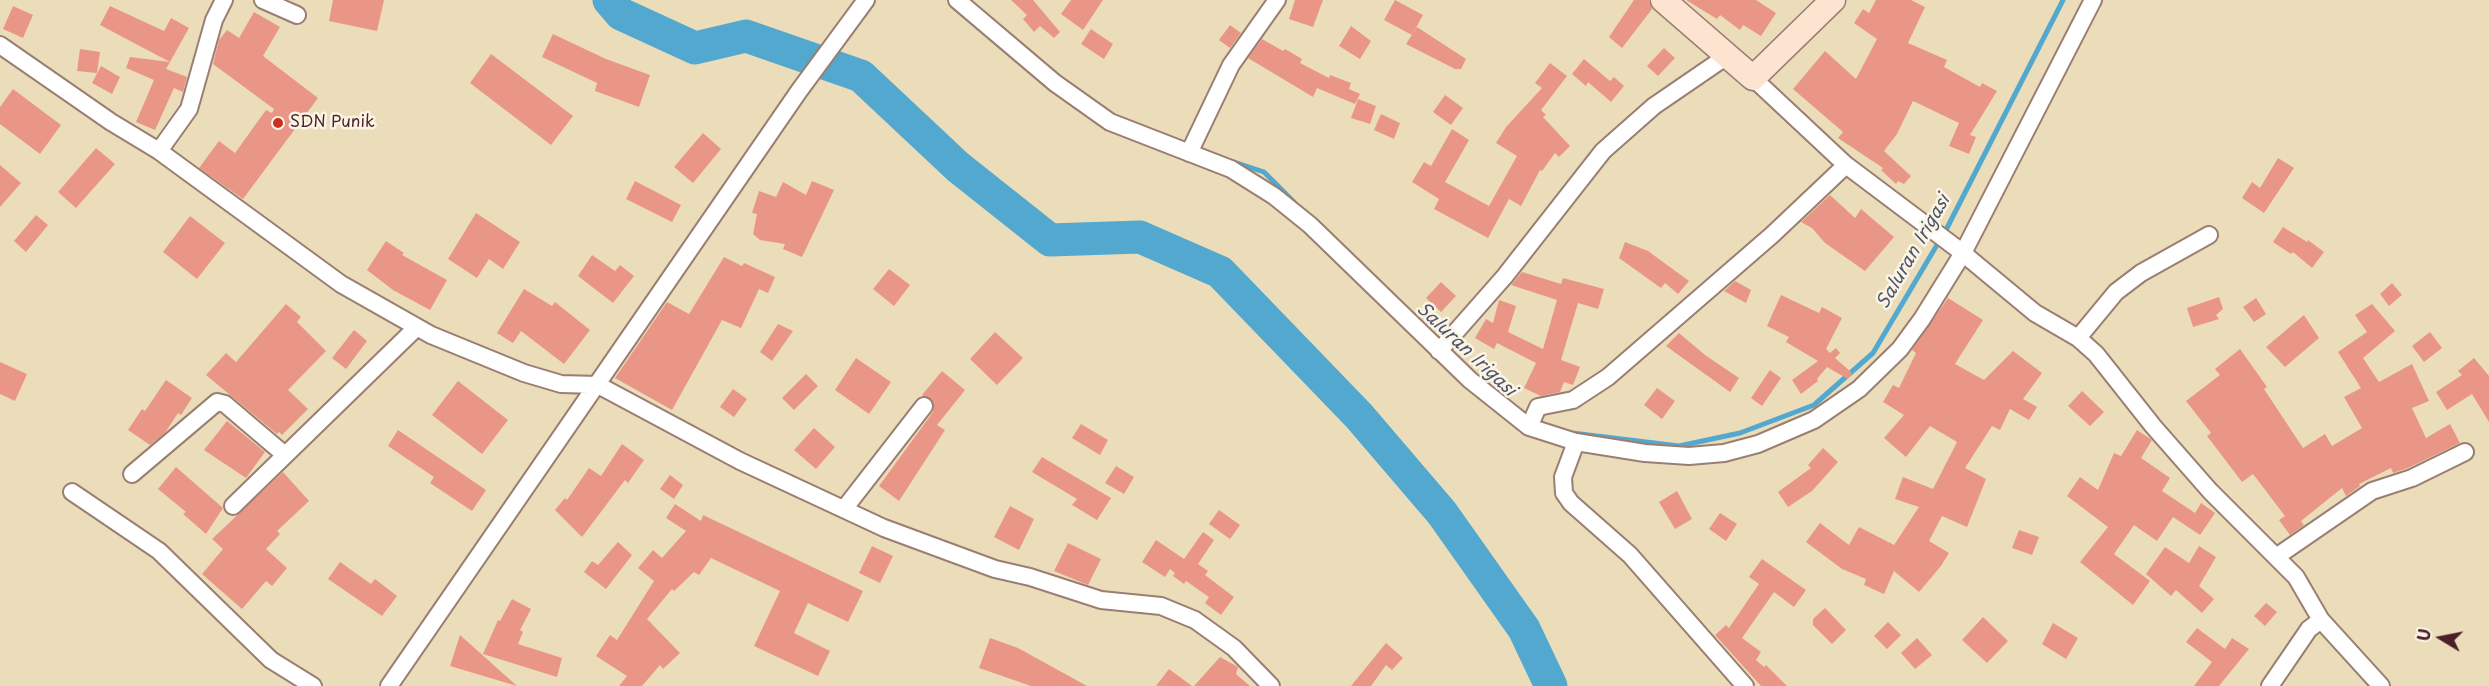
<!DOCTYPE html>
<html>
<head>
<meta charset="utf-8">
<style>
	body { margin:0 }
	#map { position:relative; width:2489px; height:686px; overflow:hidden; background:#ebddba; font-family:"Playpen Sans",sans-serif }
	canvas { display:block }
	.north { position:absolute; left:2411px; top:608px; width:60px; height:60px; -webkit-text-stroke:4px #fcf5e5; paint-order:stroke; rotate:280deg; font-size:16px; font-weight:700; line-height:24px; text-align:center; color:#4a1f2b }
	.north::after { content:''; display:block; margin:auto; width:21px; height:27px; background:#4a1f2b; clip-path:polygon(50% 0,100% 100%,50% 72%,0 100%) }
</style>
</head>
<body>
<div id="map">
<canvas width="2489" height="686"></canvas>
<div class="north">U</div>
</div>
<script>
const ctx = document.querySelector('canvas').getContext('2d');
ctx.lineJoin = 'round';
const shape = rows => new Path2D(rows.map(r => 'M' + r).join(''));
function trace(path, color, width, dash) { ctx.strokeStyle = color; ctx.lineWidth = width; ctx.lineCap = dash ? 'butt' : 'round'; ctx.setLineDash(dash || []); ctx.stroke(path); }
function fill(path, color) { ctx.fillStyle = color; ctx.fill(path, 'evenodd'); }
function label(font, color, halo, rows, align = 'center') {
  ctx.font = font + ' "Playpen Sans",sans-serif'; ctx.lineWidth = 5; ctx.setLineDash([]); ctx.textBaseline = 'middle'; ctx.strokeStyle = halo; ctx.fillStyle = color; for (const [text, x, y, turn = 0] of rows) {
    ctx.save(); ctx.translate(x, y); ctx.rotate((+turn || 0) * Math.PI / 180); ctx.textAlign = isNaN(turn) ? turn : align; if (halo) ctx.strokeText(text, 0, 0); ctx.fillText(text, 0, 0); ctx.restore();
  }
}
const stream = shape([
	[1231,161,1264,172,1294,202],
	[1572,433,1679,446,1740,433,1814,405,1873,353,1947,228,2063,0]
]);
const river = shape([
	[609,0,621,14,695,48,746,36,861,76,958,167,1050,240,1140,237,1220,272,1359,416,1442,513,1524,629,1551,686]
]);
const building = shape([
	[333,0,384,0,377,31,329,21],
	[1011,0,1033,0,1060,32,1054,38,1040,26,1034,32,1023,19,1027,15],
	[1071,0,1103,0,1083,30,1061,14],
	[1295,0,1323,0,1313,27,1289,19],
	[1395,0,1423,15,1412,35,1384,20],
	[1634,0,1649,0,1652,9,1622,48,1609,37],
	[1686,0,1756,0,1776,13,1761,36,1743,25,1740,30,1720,15,1717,19],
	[1876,0,1911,0,1925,7,1908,43,1947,60,1944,67,1980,87,1982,83,1997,91,1970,135,1976,137,1969,154,1949,146,1959,123,1913,101,1897,134,1884,151,1911,176,1904,184,1898,181,1896,184,1881,170,1883,168,1838,138,1843,132,1793,89,1825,51,1856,79,1877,39,1854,23,1863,9,1869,13],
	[13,6,33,15,23,38,3,29],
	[110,6,164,31,171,18,189,28,170,62,100,25],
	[254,12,280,27,263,56,318,98,243,199,199,168,219,141,235,153,266,110,272,113,274,109,213,64,219,40,227,30,239,38],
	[1230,25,1241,33,1230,48,1219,40],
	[1351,26,1371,41,1360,59,1339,46],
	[1417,27,1466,59,1461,69,1455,69,1406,44],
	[1091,29,1113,44,1104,59,1081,44],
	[553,34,606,59,650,75,639,107,595,91,597,83,542,57],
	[1262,39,1283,51,1285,49,1302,59,1300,63,1329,78,1330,75,1351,83,1349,89,1360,94,1355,104,1317,88,1313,97,1248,58],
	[1664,48,1675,58,1658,76,1647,66],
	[80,49,100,52,97,73,77,71],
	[491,54,573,116,551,145,470,83],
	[130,57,170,62,166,69,187,77,183,92,174,88,155,130,136,122,154,80,126,68],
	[1584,59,1610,81,1614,77,1624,86,1611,102,1588,82,1586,86,1572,74],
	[1550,63,1567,76,1541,110,1546,115,1543,117,1570,146,1559,157,1555,153,1542,171,1540,170,1521,206,1509,199,1488,238,1434,209,1439,199,1412,182,1424,162,1431,166,1452,129,1469,140,1445,182,1489,206,1517,156,1496,143,1506,127,1542,88,1535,83],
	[101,66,120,77,112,94,92,83],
	[13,89,61,125,40,154,0,124,0,107],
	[1445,95,1463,108,1451,125,1433,112],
	[1358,99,1376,106,1370,124,1351,118],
	[1381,114,1400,123,1394,139,1374,130],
	[703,133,721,149,693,183,674,167],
	[96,148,115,164,76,208,58,192],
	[2278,158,2294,168,2264,213,2242,198,2252,182,2260,188],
	[0,165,21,183,0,207],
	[635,181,681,205,672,222,626,199],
	[812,181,834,190,802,257,783,249,785,244,760,240,753,234,757,214,752,213,759,191,776,197,783,182,806,195],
	[1830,195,1855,218,1861,209,1894,237,1865,271,1825,243,1812,228,1801,222],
	[476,213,520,242,503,269,489,259,477,278,448,259],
	[36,215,48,225,26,252,14,241],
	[190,216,225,243,197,279,163,252],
	[2283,227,2307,242,2308,240,2324,252,2312,268,2293,252,2291,254,2273,242],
	[386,241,404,253,402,255,447,280,430,310,393,290,367,270],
	[1625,242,1648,251,1689,281,1678,294,1665,283,1661,288,1619,258],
	[592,255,615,271,620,265,634,276,613,303,578,276],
	[724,257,742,266,744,263,775,277,768,293,759,289,741,328,722,320,672,410,615,378,667,302,689,314],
	[889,269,910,285,894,306,873,289],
	[1522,272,1561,284,1563,278,1604,289,1598,309,1578,303,1561,360,1580,367,1573,385,1564,382,1560,392,1541,396,1524,388,1536,363,1497,343,1494,349,1475,338,1486,319,1493,323,1499,300,1516,306,1508,332,1543,349,1557,300,1511,285],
	[1735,281,1751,290,1746,303,1724,291],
	[1441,282,1456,296,1441,312,1426,298],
	[2392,283,2402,295,2389,306,2380,294],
	[524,289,552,306,555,302,590,330,564,364,521,331,513,343,497,333],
	[1781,295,1819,313,1822,307,1842,318,1826,349,1830,353,1836,348,1840,353,1835,358,1852,373,1848,379,1827,367,1817,379,1818,381,1801,394,1792,380,1818,361,1786,342,1789,337,1767,326],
	[2219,297,2223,309,2216,315,2219,319,2193,327,2187,308],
	[1948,298,1983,320,1955,364,1984,380,2013,351,2042,373,2023,399,2037,407,2029,420,2010,409,2000,430,1992,426,1965,468,1986,479,1967,527,1942,516,1929,541,1949,553,1941,566,1919,592,1894,571,1884,594,1864,585,1866,579,1842,569,1806,542,1820,523,1849,545,1859,527,1894,545,1919,507,1895,499,1903,477,1933,489,1957,442,1930,426,1906,457,1884,438,1904,415,1883,402,1893,385,1899,388,1916,353,1912,350],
	[2256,298,2266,314,2254,322,2243,307],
	[286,304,301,317,297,322,326,351,288,390,308,409,282,435,279,432,277,434,206,375,226,353,236,362],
	[2372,304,2395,331,2363,358,2379,382,2412,364,2429,401,2412,408,2426,438,2450,424,2460,443,2408,468,2393,473,2391,468,2359,484,2360,486,2346,496,2342,488,2301,521,2304,525,2290,535,2279,520,2285,516,2253,474,2242,482,2207,436,2211,433,2186,401,2220,375,2215,369,2240,349,2267,387,2264,389,2303,448,2325,434,2332,446,2362,428,2344,397,2361,388,2338,352,2367,332,2355,315],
	[2304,315,2319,338,2285,367,2266,347],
	[778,324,793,331,772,361,760,352],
	[354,330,367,341,346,369,332,358],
	[995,332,1023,358,997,385,970,359],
	[2430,332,2442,348,2424,362,2412,346],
	[1679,333,1705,355,1739,378,1730,392,1666,346],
	[856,358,891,382,869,414,835,390],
	[2474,358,2489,376,2489,422,2472,394,2447,410,2436,392,2462,375,2458,371],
	[0,362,27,374,15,401,0,394],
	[1770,370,1781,378,1762,406,1751,398],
	[942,371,965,390,937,425,945,430,899,501,879,486,933,412,933,402,922,395],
	[806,374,818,386,794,410,782,398],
	[166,380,192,398,181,415,178,413,165,433,150,445,128,430,142,409,145,411],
	[458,381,508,420,482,454,432,415],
	[1657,388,1675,401,1662,419,1644,405],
	[733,389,747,399,734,417,720,407],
	[2082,391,2104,412,2090,426,2068,406],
	[227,421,265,452,246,478,204,450],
	[1081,424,1108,440,1100,455,1072,438],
	[814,428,835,447,816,469,794,450],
	[398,430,486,490,472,511,430,483,434,477,388,446],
	[2137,430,2152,440,2141,458,2170,478,2162,491,2195,513,2201,503,2215,513,2200,535,2173,517,2157,541,2134,525,2114,554,2150,581,2133,605,2080,562,2108,527,2067,496,2080,477,2098,490,2114,453,2121,456],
	[622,444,644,460,628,483,625,480,582,537,555,510,565,498,567,500,589,468,601,476],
	[1823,448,1838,462,1812,491,1788,507,1778,492,1811,468,1808,465],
	[1042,457,1111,498,1097,520,1072,505,1077,499,1032,472],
	[1116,466,1134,477,1124,494,1105,483],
	[176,467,223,508,206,534,183,514,186,512,158,489],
	[283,472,309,501,277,531,280,534,266,549,287,568,272,586,266,581,242,609,202,574,223,549,212,539],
	[670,475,683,485,674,499,660,489],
	[1677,491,1692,519,1675,529,1659,502],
	[675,504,701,521,703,515,863,591,848,622,808,603,794,633,830,651,818,676,754,646,780,591,711,558,699,575,694,572,674,591,672,589,647,619,680,653,663,669,660,665,642,686,619,686,627,676,596,656,610,635,617,640,654,581,638,568,653,550,662,558,686,531,666,518],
	[1010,506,1034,519,1019,550,994,537],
	[1219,510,1240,525,1230,539,1209,524],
	[1720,513,1737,524,1726,541,1709,529],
	[2019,530,2039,537,2032,555,2012,548],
	[1203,532,1214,540,1198,564,1208,571,1205,575,1234,597,1221,615,1205,603,1209,597,1186,581,1184,584,1173,576,1175,573,1170,569,1165,577,1142,562,1156,540,1184,559],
	[618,542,632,555,606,589,584,572,592,561,598,565],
	[1068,543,1101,559,1088,585,1054,571],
	[872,546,893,556,880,583,859,573],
	[2199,546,2216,557,2199,586,2214,599,2202,613,2176,590,2171,596,2146,574,2165,547,2189,563],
	[1762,559,1806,590,1794,607,1774,592,1742,638,1761,652,1756,660,1764,667,1766,665,1787,686,1761,686,1715,635,1726,625,1729,628,1759,584,1749,577],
	[340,562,371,584,375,579,397,596,382,616,328,579],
	[512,599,531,609,520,630,523,632,518,644,562,658,557,677,483,654,498,620,500,621],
	[2266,603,2277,612,2265,626,2254,616],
	[1825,608,1846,630,1832,644,1813,625,1813,619],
	[1983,617,2008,641,1987,663,1962,640],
	[1888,622,1901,635,1887,649,1874,636],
	[2053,623,2078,638,2066,659,2042,644],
	[2197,628,2225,649,2232,638,2249,649,2219,686,2194,686,2212,662,2186,642],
	[460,635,517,686,450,666],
	[990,638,1018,648,1087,686,1031,686,979,668],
	[1917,638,1932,655,1915,669,1901,653],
	[1386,643,1403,658,1392,670,1386,665,1371,686,1351,686],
	[1220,657,1238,667,1236,674,1250,686,1194,686],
	[1169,669,1192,686,1156,686]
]);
const street = shape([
	[263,0,297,15],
	[957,0,1055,83,1110,122,1231,169,1274,196,1310,225,1470,380,1529,427,1576,442,1645,453,1689,456,1724,453,1758,444,1814,420,1859,389,1900,349,1922,319,1963,253,2093,0],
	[0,45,111,122,159,151,341,284,431,335,524,373,561,384,598,385,740,461,884,528,995,569,1030,577,1101,600,1161,606,1195,620,1234,648,1271,686],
	[1753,78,1846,165,1959,250,2035,313,2078,338,2096,354,2153,426,2210,491,2296,577,2321,620,2309,629,2270,686],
	[159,151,189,109,214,20,224,0],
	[1189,153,1231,65,1277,0],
	[2078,338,2116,292,2141,273,2209,235],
	[1439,351,1505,276,1603,151,1654,106,1727,56],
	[1529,427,1538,407,1573,400,1608,377,1772,235,1846,165],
	[1576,442,1563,477,1564,493,1571,503,1630,555,1745,686],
	[132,474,217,402,225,404,285,455],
	[72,492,159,551,271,660,313,686],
	[233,506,417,327],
	[844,509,924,406],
	[2276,557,2372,491,2412,478,2465,452],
	[2321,620,2381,686],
	[389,686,799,91,866,0]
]);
const secondary = shape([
	[1663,0,1753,78,1833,0]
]);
const markers = [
	[278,123,6,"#c8321e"]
];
const poiNames = [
	["SDN Punik",290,123]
];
const waterNames = [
	["Saluran Irigasi",1914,252,-60],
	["Saluran Irigasi",1466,350,43]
];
trace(stream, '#52a8ce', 5);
trace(river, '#52a8ce', 33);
fill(building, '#ea9687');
trace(street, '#9a7e72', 20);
trace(secondary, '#9a7e72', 27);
trace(street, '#fff', 16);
trace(secondary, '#fde4d1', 24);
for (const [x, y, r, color] of markers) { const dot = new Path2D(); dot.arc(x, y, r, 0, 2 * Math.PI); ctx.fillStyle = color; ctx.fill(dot); trace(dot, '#fcf5e5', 2); }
label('16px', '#4a1f2b', '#fcf5e5', poiNames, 'left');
label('italic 18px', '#4d566c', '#fcf5e5', waterNames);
</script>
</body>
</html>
